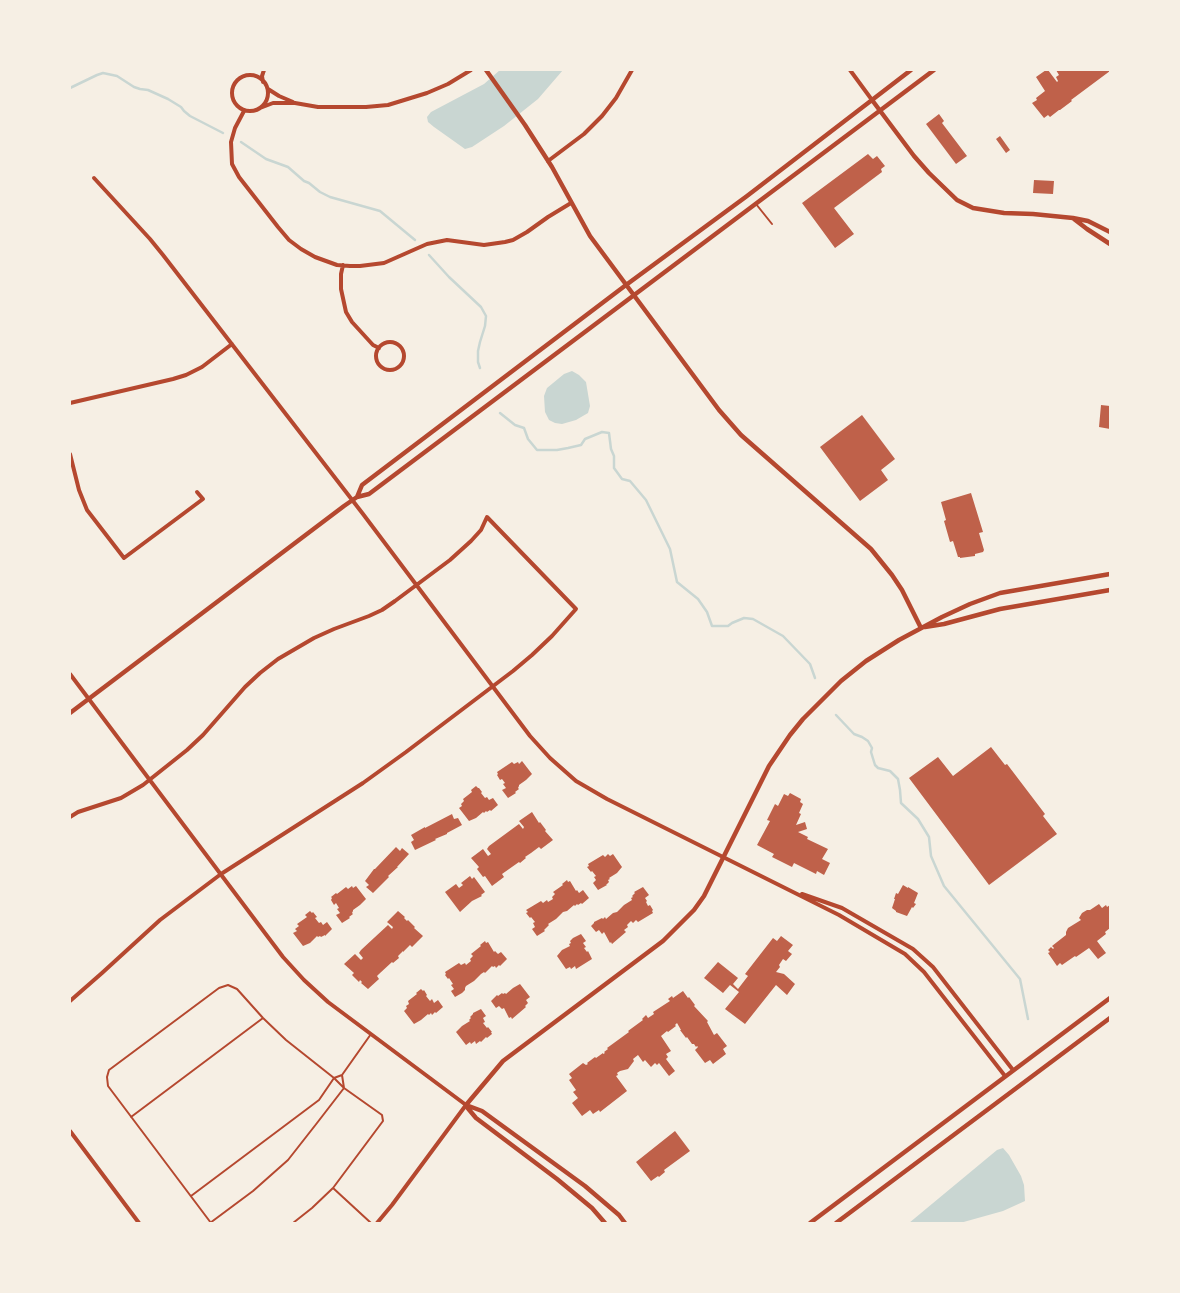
<!DOCTYPE html>
<html>
<head>
<meta charset="utf-8">
<style>
	body { margin:0 }
	#map { position:relative; width:1180px; height:1293px; overflow:hidden; background:#f6efe4; font-family:"Titillium Web",sans-serif }
	canvas { display:block }
	.frame { position:absolute; inset:0; border:71px solid #f6efe4; pointer-events:none }
</style>
</head>
<body>
<div id="map">
<canvas width="1180" height="1293"></canvas>
<div class="frame"></div>
</div>
<script>
const ctx = document.querySelector('canvas').getContext('2d');
ctx.lineJoin = 'round';
function fill(path, color) { ctx.fillStyle = color; ctx.fill(path, 'evenodd'); }
const shape = rows => new Path2D(rows.map(r => 'M' + r).join(''));
function trace(path, color, width, dash) { ctx.strokeStyle = color; ctx.lineWidth = width; ctx.lineCap = dash ? 'butt' : 'round'; ctx.setLineDash(dash || []); ctx.stroke(path); }
const water = shape([
	[500,70,563,70,538,99,504,126,472,147,465,149,434,127,428,122,427,117,431,112,484,84],
	[572,371,579,375,586,382,590,406,588,413,576,420,562,424,555,423,549,420,545,412,544,396,547,388,564,374],
	[1003,1148,1009,1155,1021,1176,1024,1185,1025,1201,1003,1211,960,1223,909,1223,997,1150]
]);
const stream = shape([
	[70,88,97,75,103,73,117,76,134,87,140,89,148,90,168,99,181,107,184,111,190,116,223,133],
	[241,142,266,159,288,167,304,181,309,183,320,192,330,197,380,211,415,240],
	[429,255,449,277,481,307,486,316,485,326,480,342,478,351,478,362,480,368],
	[500,413,515,425,524,428,528,439,537,450,557,450,568,448,581,445,585,439,602,432,609,433,611,449,614,456,614,468,622,479,630,481,646,500,670,549,677,582,698,599,707,612,712,626,728,626,732,623,744,618,753,619,783,636,810,664,815,678],
	[836,715,854,734,862,737,868,741,872,748,871,752,875,765,878,768,890,771,898,779,900,790,901,803,918,819,929,837,931,856,944,886,1020,979,1028,1019]
]);
const building = shape([
	[1046,70,1048,70,1057,82,1058,81,1056,77,1059,75,1056,70,1110,71,1071,100,1072,101,1060,110,1059,110,1050,117,1048,115,1044,118,1032,103,1037,100,1036,98,1045,91,1036,77],
	[939,114,944,121,942,123,967,156,956,164,926,124],
	[1000,136,1010,150,1006,153,996,139],
	[868,154,873,159,877,156,885,166,881,169,882,172,834,208,854,234,835,248,802,203],
	[1034,180,1054,181,1053,194,1033,193],
	[1101,405,1110,406,1110,429,1099,427],
	[862,415,895,459,881,470,888,480,860,501,820,447],
	[971,493,983,532,979,533,984,550,983,552,975,554,975,556,960,558,960,557,958,557,953,541,950,542,944,521,946,520,941,502],
	[991,747,1005,765,1007,764,1045,814,1043,816,1057,834,989,885,909,778,938,757,953,776],
	[522,761,532,774,526,780,519,785,519,786,518,788,519,789,515,792,516,793,508,798,502,790,506,788,503,784,505,783,502,779,500,780,497,775,498,774,497,772,512,762,514,764,518,762,519,764],
	[476,786,478,788,479,788,482,792,481,793,485,798,487,797,489,800,493,798,498,805,491,811,490,810,487,812,486,811,484,813,483,812,476,818,469,821,459,808,462,806,461,804,464,801,463,799,472,792,471,790],
	[790,793,801,799,800,802,803,804,799,813,801,814,796,825,805,822,807,829,798,832,808,837,807,839,828,849,822,859,830,863,824,875,817,871,816,874,794,863,792,867,772,857,774,854,757,845,770,821,767,820,775,804,778,806,784,794,788,796],
	[532,812,539,823,540,822,546,830,545,831,553,840,541,849,539,847,531,853,525,857,526,858,520,863,519,862,502,874,504,877,492,886,485,876,483,877,477,869,479,867,471,858,483,849,488,856,491,854,487,849,489,846,519,824,523,829,524,827,519,821],
	[452,814,454,819,458,818,462,825,447,833,447,834,435,839,436,840,415,850,411,842,414,840,411,835,425,827,425,828],
	[396,847,400,851,402,848,409,854,397,867,398,867,388,876,389,877,373,893,366,887,369,885,365,881,374,869,375,869],
	[608,854,610,856,613,854,622,867,617,873,609,878,610,879,608,880,609,882,606,885,607,885,598,890,593,883,596,880,594,877,596,876,592,871,591,872,587,867,589,866,588,864,603,855,605,857],
	[470,876,472,879,474,877,485,892,481,895,482,896,472,901,460,912,445,892,456,884,459,888,463,885,461,883],
	[567,880,568,882,570,881,576,891,577,890,579,893,583,890,589,898,582,904,581,903,578,905,577,904,575,906,574,905,567,911,563,912,556,919,548,924,549,925,544,930,545,931,537,936,532,929,535,927,533,923,535,922,531,917,530,918,526,913,528,912,526,910,541,901,543,903,547,900,548,902,553,899,552,897,555,894,553,892,563,885,562,884],
	[903,885,908,888,908,887,918,893,914,903,916,904,913,908,912,907,907,916,896,912,896,911,892,908,895,899,894,899,896,893,898,894],
	[352,886,353,888,356,886,366,899,360,905,353,910,353,911,352,913,353,914,349,917,350,918,342,923,336,915,340,913,337,909,339,908,336,903,334,905,331,900,332,898,331,897,336,893,337,894,346,887,348,889],
	[643,887,649,895,645,898,647,901,646,902,648,906,650,905,653,910,652,911,653,913,638,922,636,920,633,923,631,921,627,925,628,927,624,930,626,932,612,944,611,942,610,943,604,932,602,934,599,930,596,932,591,926,594,923,594,922,602,918,603,919,605,917,606,919,613,913,617,912,624,905,632,900,631,898,633,897,632,896,635,893,634,892],
	[1099,904,1102,908,1106,905,1107,907,1110,905,1110,928,1105,932,1106,934,1097,941,1106,953,1098,959,1089,948,1076,957,1075,956,1062,965,1060,963,1057,966,1048,953,1050,952,1048,950,1051,947,1053,949,1054,948,1052,946,1066,935,1066,932,1068,928,1081,920,1079,918,1082,913,1087,910,1090,910],
	[310,911,312,913,313,912,317,917,315,918,319,923,321,922,323,925,327,922,332,929,325,936,325,935,321,937,320,936,318,937,317,936,310,943,303,946,293,933,297,931,295,929,299,926,297,924,307,917,305,915],
	[398,911,405,917,404,918,407,921,408,920,415,927,414,928,423,936,412,947,410,945,403,952,403,951,398,956,399,958,393,963,392,962,379,974,377,976,379,979,368,989,361,983,362,982,360,980,359,982,352,975,354,973,344,964,355,954,361,960,363,958,359,953,361,950,388,925,392,929,393,927,387,922],
	[581,934,586,941,583,943,586,947,584,948,587,952,588,951,592,959,576,969,575,966,571,969,570,967,566,969,557,956,562,950,570,946,569,944,571,943,570,941,573,938],
	[781,936,793,945,788,951,792,954,786,961,783,959,779,965,780,967,776,972,784,974,795,984,787,995,776,985,745,1024,725,1009,739,992,730,985,723,993,704,978,718,962,738,978,733,984,738,989,748,976,745,974,773,938,777,941],
	[485,941,486,943,488,942,494,952,495,951,498,954,501,952,507,959,500,966,499,965,496,968,495,966,493,967,492,966,485,973,484,972,481,974,474,981,466,986,465,988,465,990,462,993,455,997,451,991,454,989,451,985,453,984,449,978,448,979,445,975,446,974,445,972,459,963,461,965,465,963,466,965,471,961,470,959,473,956,471,954,481,946,480,945],
	[520,984,530,997,526,1000,528,1003,525,1006,526,1007,512,1019,511,1017,509,1018,504,1008,502,1009,499,1006,496,1008,491,1001,497,995,498,996,502,993,503,994,505,993,506,994,513,988],
	[421,989,423,991,424,990,427,995,426,996,430,1001,432,999,434,1003,438,1000,443,1007,436,1013,435,1012,432,1015,431,1013,429,1015,428,1014,421,1020,414,1024,404,1011,407,1008,406,1006,409,1004,408,1001,417,994,416,993],
	[683,991,688,998,689,997,695,1005,694,1006,708,1021,707,1022,714,1035,717,1033,727,1046,723,1049,726,1054,713,1064,710,1060,705,1063,695,1050,698,1047,697,1046,696,1047,694,1044,692,1044,687,1037,686,1038,680,1030,681,1030,677,1023,675,1025,676,1026,668,1032,667,1031,661,1036,671,1051,666,1054,668,1057,666,1059,675,1071,669,1076,659,1063,657,1065,655,1063,651,1067,645,1060,643,1062,638,1055,633,1059,634,1061,628,1069,620,1071,617,1073,618,1075,616,1076,627,1091,600,1112,599,1110,593,1114,590,1110,582,1116,572,1103,578,1098,573,1092,576,1090,569,1080,572,1078,569,1074,583,1063,586,1065,588,1064,587,1063,595,1057,596,1058,603,1053,603,1054,605,1053,604,1052,608,1049,607,1048,629,1032,628,1031,643,1020,642,1019,646,1015,648,1018,654,1014,653,1012,670,1001,668,999,672,996,673,998],
	[481,1009,486,1016,483,1018,485,1022,483,1023,487,1028,488,1027,492,1032,491,1032,492,1034,487,1038,486,1037,481,1042,480,1041,476,1044,475,1041,471,1044,470,1042,466,1045,456,1032,462,1026,470,1021,469,1020,471,1018,470,1017,473,1014,473,1013],
	[675,1131,690,1151,664,1170,665,1172,659,1177,658,1176,651,1181,636,1162]
]);
const service = shape([
	[756,204,772,224],
	[131,1117,263,1018],
	[333,1188,371,1223],
	[191,1196,319,1100,334,1078,342,1075,371,1034],
	[210,1223,253,1191,288,1160,317,1123,344,1088,342,1075],
	[211,1223,108,1086,107,1077,109,1070,219,988,228,985,237,989,263,1018,286,1040,334,1078,344,1088,382,1115,383,1121,333,1188,312,1208,293,1223]
]);
const minor = shape([
	[850,70,872,100],
	'232 93a18 18 0 1 1 36 0a18 18 0 1 1-36 0Z',
	[263,82,262,76,264,70],
	[268,89,279,96,293,102],
	[260,108,273,103,295,103,318,107,366,107,388,105,427,93,448,84,471,70],
	[244,111,235,128,231,142,232,164,239,177,278,227,289,240,301,249,315,257,337,265,350,266,360,266,384,263,427,244,447,240,484,245,505,242,513,240,527,232,548,217,571,203],
	[548,161,584,134,602,116,616,98,632,70],
	[94,178,150,239,163,255,363,514,530,736,550,758,576,781,607,799,839,915,905,954,924,972,1005,1076],
	[343,265,341,274,341,289,346,312,352,322,373,345,379,348],
	'376 356a14 14 0 1 1 28 0a14 14 0 1 1-28 0Z',
	[70,403,173,379,186,375,202,367,232,344],
	[70,454,79,490,87,510,124,558,203,499,197,492],
	[70,674,283,957,304,980,328,1002,466,1105,392,1205,377,1223],
	[70,817,78,812,121,798,143,785,187,750,203,735,245,687,260,673,278,659,314,638,334,629,369,616,382,610,395,601,450,560,471,541,481,530,487,517,576,609,552,636,532,655,513,671,406,752,363,783,221,874,160,920,102,973,70,1001],
	[802,894,842,908,913,949,933,967,1013,1070],
	[70,1131,139,1223]
]);
const tertiary = shape([
	[486,70,525,125,552,167,590,236,719,410,741,435,871,549,892,575,902,590,921,628],
	[872,100,914,156,929,173,957,200,973,208,1004,213,1033,214,1073,218,1088,221,1110,232],
	[1074,219,1087,229,1110,244],
	[357,497,362,485,626,285,747,196,911,70],
	[925,627,944,624,1000,609,1110,590],
	[70,713,344,506,357,497,369,494,934,70],
	[466,1105,503,1061,663,941,694,910,704,896,769,766,790,735,803,719,841,681,866,661,899,640,942,617,970,604,1000,593,1110,574],
	[466,1105,482,1111,585,1186,619,1215,625,1223],
	[466,1106,476,1118,557,1179,592,1208,605,1223],
	[810,1223,1110,998],
	[836,1223,1110,1018]
]);
fill(water, '#c9d6d2');
trace(stream, '#c9d6d2', 2.5);
fill(building, '#bf614a');
trace(service, '#b5482f', 2);
trace(minor, '#b5482f', 4);
trace(tertiary, '#b5482f', 4.5);
</script>
</body>
</html>
